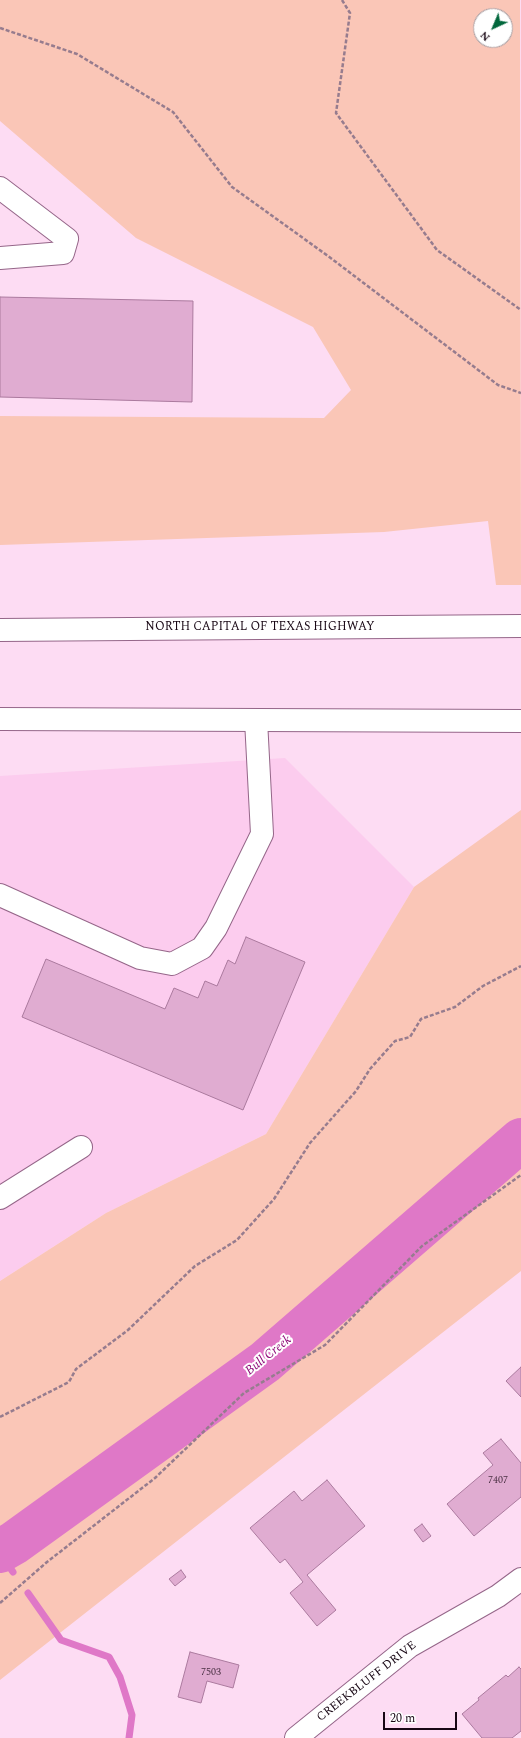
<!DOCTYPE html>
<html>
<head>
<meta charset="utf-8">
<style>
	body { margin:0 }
	#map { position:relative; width:521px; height:1738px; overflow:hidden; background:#fddcf3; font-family:Spectral,serif }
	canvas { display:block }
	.north { position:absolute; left:473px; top:8px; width:40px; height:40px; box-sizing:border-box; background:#fff; border:1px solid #a39ca1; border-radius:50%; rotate:224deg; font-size:11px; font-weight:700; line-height:16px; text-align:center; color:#180714 }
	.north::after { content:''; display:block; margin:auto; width:14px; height:18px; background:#01673c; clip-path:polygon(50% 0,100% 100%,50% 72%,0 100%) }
	.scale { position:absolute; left:383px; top:1712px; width:74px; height:18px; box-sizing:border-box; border:2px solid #180714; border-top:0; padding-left:5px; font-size:12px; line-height:14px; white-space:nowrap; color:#180714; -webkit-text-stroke:3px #fff; paint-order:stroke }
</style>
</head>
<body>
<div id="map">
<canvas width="521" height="1738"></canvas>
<div class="north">N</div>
<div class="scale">20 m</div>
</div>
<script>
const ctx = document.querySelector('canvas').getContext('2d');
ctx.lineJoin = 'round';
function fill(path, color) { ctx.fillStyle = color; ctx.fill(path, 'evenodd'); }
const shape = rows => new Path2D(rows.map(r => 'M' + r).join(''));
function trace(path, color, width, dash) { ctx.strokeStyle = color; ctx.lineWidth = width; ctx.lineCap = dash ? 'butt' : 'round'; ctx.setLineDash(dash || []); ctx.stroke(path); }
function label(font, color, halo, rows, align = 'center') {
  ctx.font = font + ' Spectral,serif'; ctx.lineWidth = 4; ctx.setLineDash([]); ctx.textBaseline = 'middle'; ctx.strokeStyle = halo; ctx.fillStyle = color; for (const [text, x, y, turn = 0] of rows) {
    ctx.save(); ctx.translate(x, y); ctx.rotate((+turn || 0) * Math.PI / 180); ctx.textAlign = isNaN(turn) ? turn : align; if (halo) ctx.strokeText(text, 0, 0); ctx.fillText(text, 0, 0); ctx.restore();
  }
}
const built = shape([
	[285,758,414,887,266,1134,106,1213,0,1281,0,776]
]);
const green = shape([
	[0,0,520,0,521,585,496,585,488,521,384,532,0,545,0,416,324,418,351,390,313,327,136,238,0,121],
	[481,16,505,16,505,40,481,40],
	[521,810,521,1271,0,1680,0,1281,106,1213,266,1134,414,887]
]);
const stream = shape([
	[0,1553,13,1572],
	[28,1593,61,1640,109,1657,120,1677,132,1715,129,1738]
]);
const river = shape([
	[0,1551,14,1543,265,1362,521,1140]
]);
const building = shape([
	[0,297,193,301,192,402,0,397,0,297],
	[246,937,305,962,243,1110,22,1017,46,959,165,1009,174,988,198,998,205,981,217,986,228,960,235,964,246,937],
	[521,1367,521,1397,506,1381,521,1367],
	[501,1439,521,1463,521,1497,474,1536,447,1504,493,1465,483,1453,501,1439],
	[327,1480,365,1526,307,1575,336,1610,317,1626,290,1593,303,1582,285,1559,280,1563,250,1528,294,1491,302,1501,327,1480],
	[422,1524,431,1536,423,1542,414,1530,422,1524],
	[181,1570,186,1577,175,1586,169,1579,181,1570],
	[190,1652,239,1665,233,1688,207,1681,201,1703,178,1697,190,1652],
	[519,1667,521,1669,521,1731,512,1738,482,1738,462,1714,479,1700,478,1698,506,1675,508,1677,519,1667]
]);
const path = shape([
	[342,0,350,13,336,113,437,250,521,310],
	[0,28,77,54,173,112,232,187,328,256,498,385,521,393],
	[0,1417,69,1382,76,1369,128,1330,195,1266,237,1240,274,1199,310,1143,356,1091,370,1069,395,1041,410,1037,421,1019,455,1007,483,986,521,966],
	[0,1603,47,1562,155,1478,244,1393,325,1345,422,1246,521,1175]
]);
const minor = shape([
	[0,188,67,239,63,253,0,258],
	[0,895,140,958,172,964,202,948,216,928,262,834,256,720],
	[0,1198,81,1147],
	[296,1738,410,1646,498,1596,521,1579]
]);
const highway = shape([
	[0,630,521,626],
	[0,719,521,721]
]);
const numberNames = [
	["7407",498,1481],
	["7503",211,1673]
];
const streetNames = [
	["NORTH CAPITAL OF TEXAS HIGHWAY",260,628],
	["CREEKBLUFF DRIVE",367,1682,-38]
];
const waterNames = [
	["Bull Creek",269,1356,-39]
];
fill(built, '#fcccee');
fill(green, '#fac6b7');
trace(stream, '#df78c7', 7);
trace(river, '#df78c7', 44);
fill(building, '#e0acd1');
trace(building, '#ab7a9e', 1);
trace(minor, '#956689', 24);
trace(highway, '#956689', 24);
trace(path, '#967c8e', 2.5, [4, 2]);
trace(minor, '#fff', 22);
trace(highway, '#fff', 22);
label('10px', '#4a3043', null, numberNames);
label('12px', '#180714', '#fff', streetNames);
label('italic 13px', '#8e0b79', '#fff', waterNames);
</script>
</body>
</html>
